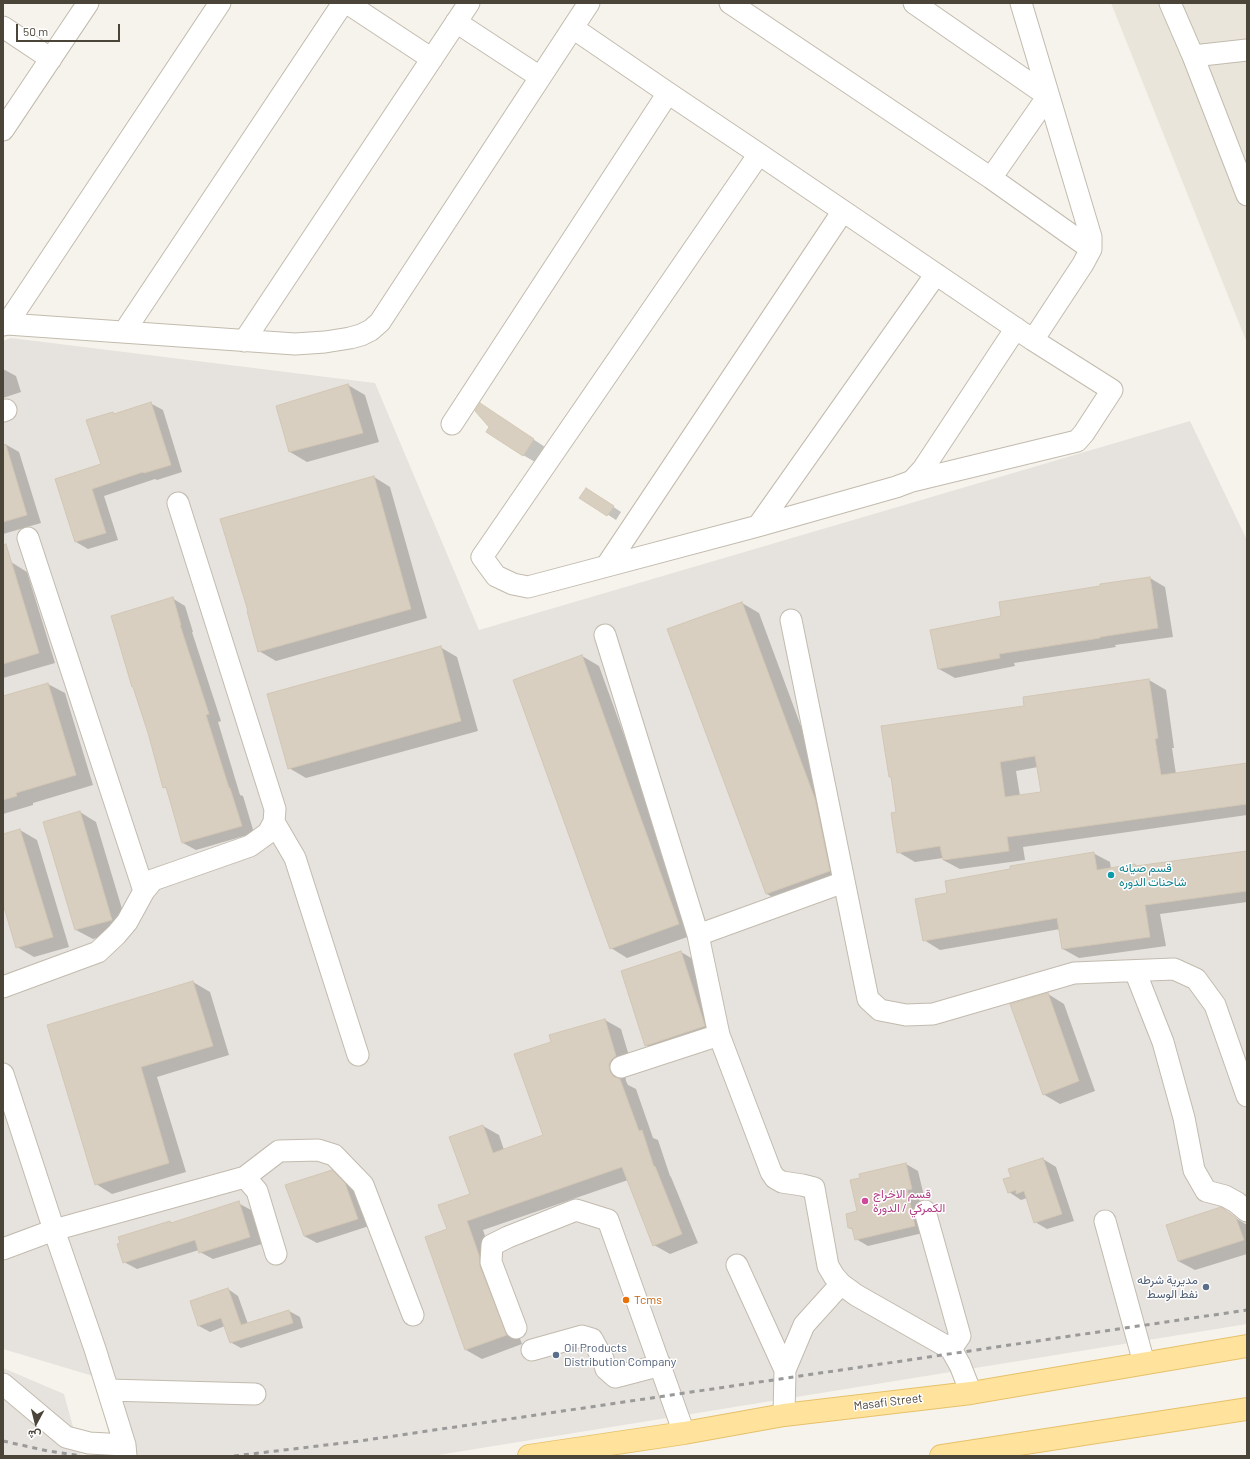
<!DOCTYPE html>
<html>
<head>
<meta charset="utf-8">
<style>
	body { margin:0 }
	#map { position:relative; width:1250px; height:1459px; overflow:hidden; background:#f6f3ec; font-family:Barlow,Vazirmatn,sans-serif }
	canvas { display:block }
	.frame { position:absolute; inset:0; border:4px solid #4b4439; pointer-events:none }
	.north { position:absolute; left:16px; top:1403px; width:40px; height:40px; -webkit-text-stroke:3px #fff; paint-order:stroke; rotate:187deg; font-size:11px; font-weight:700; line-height:16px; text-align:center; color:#4b4439 }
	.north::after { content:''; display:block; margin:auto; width:14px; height:18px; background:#4b4439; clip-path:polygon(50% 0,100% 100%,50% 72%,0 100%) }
	.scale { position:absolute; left:16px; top:24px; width:104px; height:18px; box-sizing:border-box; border:2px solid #4b4439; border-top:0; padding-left:5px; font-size:12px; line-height:14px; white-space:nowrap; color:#4b4439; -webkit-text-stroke:3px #fff; paint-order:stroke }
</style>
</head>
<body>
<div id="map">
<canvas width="1250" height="1459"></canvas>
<div class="frame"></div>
<div class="north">ش</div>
<div class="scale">50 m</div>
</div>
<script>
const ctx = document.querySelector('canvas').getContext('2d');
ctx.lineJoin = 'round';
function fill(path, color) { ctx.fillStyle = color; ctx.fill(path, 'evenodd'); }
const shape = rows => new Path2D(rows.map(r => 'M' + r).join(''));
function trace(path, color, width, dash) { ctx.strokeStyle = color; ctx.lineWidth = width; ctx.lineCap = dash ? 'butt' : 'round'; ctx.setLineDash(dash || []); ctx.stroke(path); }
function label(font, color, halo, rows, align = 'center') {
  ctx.font = font + ' Barlow,Vazirmatn,sans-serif'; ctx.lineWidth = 3; ctx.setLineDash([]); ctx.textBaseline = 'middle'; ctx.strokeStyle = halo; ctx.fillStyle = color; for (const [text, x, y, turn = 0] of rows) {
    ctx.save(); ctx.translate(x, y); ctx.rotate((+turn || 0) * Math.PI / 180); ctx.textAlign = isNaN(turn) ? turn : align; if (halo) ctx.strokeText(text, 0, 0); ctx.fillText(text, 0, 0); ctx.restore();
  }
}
const residential = shape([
	[1111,3,1247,3,1247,343]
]);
const industrial = shape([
	[11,338,375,383,479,630,1190,421,1247,540,1247,1324,432,1456,115,1456,93,1376,3,1349,3,341],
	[3,1368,64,1394,81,1456,3,1456]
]);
const shadow = shape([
	[3,369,16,376,21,392,3,398],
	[348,385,365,395,379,442,307,462,290,452,277,407],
	[150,403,163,410,182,472,157,480,155,479,104,496,118,540,88,549,76,542,56,480,102,465,113,413,115,414],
	[492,412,545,447,535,462,523,455,490,427],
	[5,444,19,452,41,523,3,534,3,445],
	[374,477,390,487,427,618,276,661,259,651],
	[594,494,621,512,616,520,581,497],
	[11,562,27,572,55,663,3,678,3,564],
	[1150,578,1165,587,1173,637,1115,645,1116,647,1014,663,1015,666,955,678,939,669,1002,617,1101,587],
	[172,598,185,606,193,632,192,632,221,721,218,722,240,795,243,796,254,833,196,850,183,843,167,789,164,787,149,732],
	[742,603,759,613,832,810,846,880,783,903,767,894],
	[440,647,457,657,478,731,306,778,289,768],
	[582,656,599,666,696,934,627,958,611,948],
	[1149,680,1166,690,1174,748,1172,748,1176,774,1247,764,1247,815,1023,847,1025,860,960,869,943,860,943,858,915,862,898,852,897,813,892,778,890,777,1025,707],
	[1038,767,1042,793,1020,796,1016,771],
	[48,684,65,693,93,785,33,803,33,805,3,814,3,697],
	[80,812,96,822,128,929,93,939,76,930],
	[20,830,37,840,69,947,34,957,17,947,3,901,3,835],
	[1247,852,1247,902,1160,914,1166,946,1079,958,1063,949,1060,929,940,950,924,940,948,894,1093,853,1110,862,1111,869,1135,865,1139,867],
	[681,952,698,962,721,1036,663,1055,646,1045],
	[193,982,210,992,229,1055,157,1077,186,1172,112,1194,96,1184,48,1026],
	[1048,994,1064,1004,1095,1091,1060,1104,1043,1094],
	[605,1020,621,1029,632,1066,625,1074,626,1081,628,1085,636,1089,653,1138,658,1140,670,1176,671,1177,698,1243,670,1254,654,1245,628,1180,483,1230,495,1265,496,1276,522,1344,482,1359,466,1350,448,1230,471,1195,483,1126,499,1135,504,1150,544,1136,552,1042],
	[1043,1159,1056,1167,1074,1221,1047,1229,1035,1222,1027,1198,1021,1200,1009,1192],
	[906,1164,918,1171,924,1196,919,1197,927,1232,868,1246,856,1239,854,1230,849,1228,858,1212],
	[331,1171,344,1178,357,1191,369,1226,317,1243,304,1236],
	[238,1203,251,1210,262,1244,213,1259,200,1252,199,1250,137,1269,124,1262,122,1244,170,1222,173,1224],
	[1221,1209,1247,1225,1247,1254,1195,1270,1178,1261],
	[228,1289,238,1296,248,1324,289,1311,300,1317,303,1328,241,1348,230,1342,225,1326,210,1332,199,1326,191,1302]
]);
const building = shape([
	[348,384,363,433,289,452,276,406,348,384],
	[151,402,171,465,144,473,143,472,92,489,106,533,75,542,55,479,101,464,86,420,113,412,114,414,151,402],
	[480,403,534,439,523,456,486,432,489,427,475,411,480,403],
	[3,445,6,445,27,515,3,522,3,445],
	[374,476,411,609,258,652,247,611,248,611,220,519,374,476],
	[586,488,614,506,607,516,579,498,586,488],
	[6,544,39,653,3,664,3,545,6,544],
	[1150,577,1158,628,1100,637,1100,638,999,654,1000,658,938,669,930,630,1001,616,999,602,1100,586,1100,584,1150,577],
	[173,597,181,625,180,625,209,714,206,715,229,788,230,788,242,826,182,843,166,787,163,788,148,733,133,687,132,687,111,616,173,597],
	[742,602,815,799,830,871,766,894,667,629,742,602],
	[441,646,461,721,288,769,267,694,441,646],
	[582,655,679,924,610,949,513,680,582,655],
	[1149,679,1158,738,1155,739,1161,775,1247,763,1247,804,1007,837,1009,851,943,860,940,846,897,853,891,813,896,812,891,777,889,777,881,726,1024,706,1023,697,1149,679],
	[1035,756,1041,792,1005,797,1000,762,1035,756],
	[48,683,76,775,16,793,17,796,3,800,3,696,48,683],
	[80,811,112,920,75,930,43,822,80,811],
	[20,829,53,937,16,948,3,904,3,834,20,829],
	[1247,851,1247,891,1145,905,1150,937,1062,949,1057,918,923,941,915,899,947,893,945,881,1010,869,1010,866,1094,852,1097,870,1135,864,1136,866,1247,851],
	[681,951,705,1026,645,1046,621,971,681,951],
	[193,981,213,1046,141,1067,169,1163,95,1185,47,1025,193,981],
	[1048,993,1079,1081,1043,1095,1010,1004,1048,993],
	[605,1019,616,1056,612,1059,609,1064,610,1071,613,1076,620,1079,639,1131,642,1130,654,1167,655,1166,682,1234,653,1246,622,1167,467,1221,479,1255,480,1266,507,1335,465,1350,425,1237,447,1229,438,1205,470,1194,449,1137,483,1125,493,1153,543,1135,514,1054,551,1042,549,1035,605,1019],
	[1043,1158,1062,1214,1034,1223,1024,1191,1016,1194,1016,1190,1008,1193,1003,1179,1011,1177,1008,1169,1043,1158],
	[906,1163,912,1189,907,1190,915,1226,855,1240,852,1228,848,1228,846,1214,857,1211,850,1180,860,1178,859,1174,906,1163],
	[332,1170,345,1183,358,1219,304,1236,285,1185,332,1170],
	[239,1201,250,1237,199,1253,195,1240,123,1263,117,1244,120,1243,118,1237,170,1221,171,1223,239,1201],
	[1221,1207,1236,1218,1244,1240,1178,1261,1166,1225,1221,1207],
	[228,1288,241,1325,289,1310,293,1323,230,1343,221,1318,198,1326,190,1301,228,1288]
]);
const minor = shape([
	[347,3,432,59],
	[730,3,991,178,1091,249],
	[914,3,1048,96,991,178],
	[1021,3,1091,237,1091,249,1083,264,1033,340],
	[1170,3,1193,56,1247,195],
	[456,22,540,77],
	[3,27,51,59],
	[573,28,668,93,759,154,843,211,1033,340,1112,390,1084,433,1077,441,912,481,896,487,758,526,528,587,513,584,496,576,482,557,759,154],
	[1193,56,1247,50],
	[3,130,88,3],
	[7,324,220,3],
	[3,325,7,324,295,344,325,342,350,338,361,335,371,330,380,322,589,3],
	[124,332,343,3],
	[244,341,469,3],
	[3,411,6,410],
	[452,424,668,93],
	[912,481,923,469,1016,328],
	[758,526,936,274],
	[28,538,144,891],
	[607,565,843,211],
	[791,620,868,999,880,1010,906,1015,933,1014,1074,973,1174,969,1196,979,1215,1005,1247,1096],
	[605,635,698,935,719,1035,771,1172,775,1178,782,1182,802,1185,814,1188,828,1266,834,1276,841,1284,856,1295,951,1349,960,1365,971,1393],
	[274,822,295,858,358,1055],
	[698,935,844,882],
	[1135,971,1163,1042,1184,1118,1194,1170,1206,1191,1225,1196,1236,1202,1247,1211],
	[3,987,98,952,116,935,127,922,144,891,153,880,250,846,268,833,274,822,275,809,178,503],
	[621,1067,719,1035],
	[3,1074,54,1230,95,1349,125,1445,126,1456],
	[245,1177,279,1151,318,1150,334,1155,363,1185,413,1315],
	[925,1211,960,1336,951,1349],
	[1105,1221,1144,1363],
	[3,1249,54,1230,245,1177,257,1191,276,1254],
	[737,1265,785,1370],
	[516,1328,491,1262,492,1245,508,1237,576,1210,608,1220,684,1433],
	[532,1350,582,1336,592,1339,603,1359,606,1369,615,1377,661,1365],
	[3,1384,66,1437,89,1443,125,1445],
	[108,1390,255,1394],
	[784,1415,785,1370,804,1325,841,1284]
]);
const major = shape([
	[529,1456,684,1433,784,1415,971,1393,1247,1346],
	[941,1456,1247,1409]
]);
const rail = shape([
	[3,1441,48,1451,81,1456],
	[234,1456,360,1441,1247,1310]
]);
const markers = [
	[1111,875,4,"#0f9aa8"],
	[865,1201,4,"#d1479c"],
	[1206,1287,4,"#5c6f8a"],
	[626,1300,4,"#e8710a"],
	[556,1355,4,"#5c6f8a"]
];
const cultureNames = [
	["قسم صيانه",1119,868],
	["شاحنات الدوره",1119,882]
];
const hotelNames = [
	["قسم الاخراج",873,1194],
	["الكمركي / الدورة",873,1208]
];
const serviceNames = [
	["مديرية شرطه",1198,1280],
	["نفط الوسط",1198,1294],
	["Oil Products",564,1348,"left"],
	["Distribution Company",564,1362,"left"]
];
const foodNames = [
	["Tcms",634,1300]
];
const streetNames = [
	["Masafi Street",888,1402,-7]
];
fill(residential, '#eae5da');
fill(industrial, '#e6e2dd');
fill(shadow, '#0003');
fill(building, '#d8cfc1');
trace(building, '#d3c7b4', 1);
trace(minor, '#c2bbae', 23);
trace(major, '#e6c16a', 24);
trace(minor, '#fff', 21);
trace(major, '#ffe39c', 22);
trace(rail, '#9a9a9a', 3, [5, 5]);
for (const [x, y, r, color] of markers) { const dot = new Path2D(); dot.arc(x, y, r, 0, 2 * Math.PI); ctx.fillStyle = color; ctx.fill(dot); trace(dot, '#fff', 1.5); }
label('12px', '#0d838f', '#fff', cultureNames, 'left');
label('12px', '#b23c85', '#fff', hotelNames, 'left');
label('12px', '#4e5e75', '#fff', serviceNames, 'right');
label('12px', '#c56008', '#fff', foodNames, 'left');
label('12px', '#4b4439', '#fff', streetNames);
</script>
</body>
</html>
